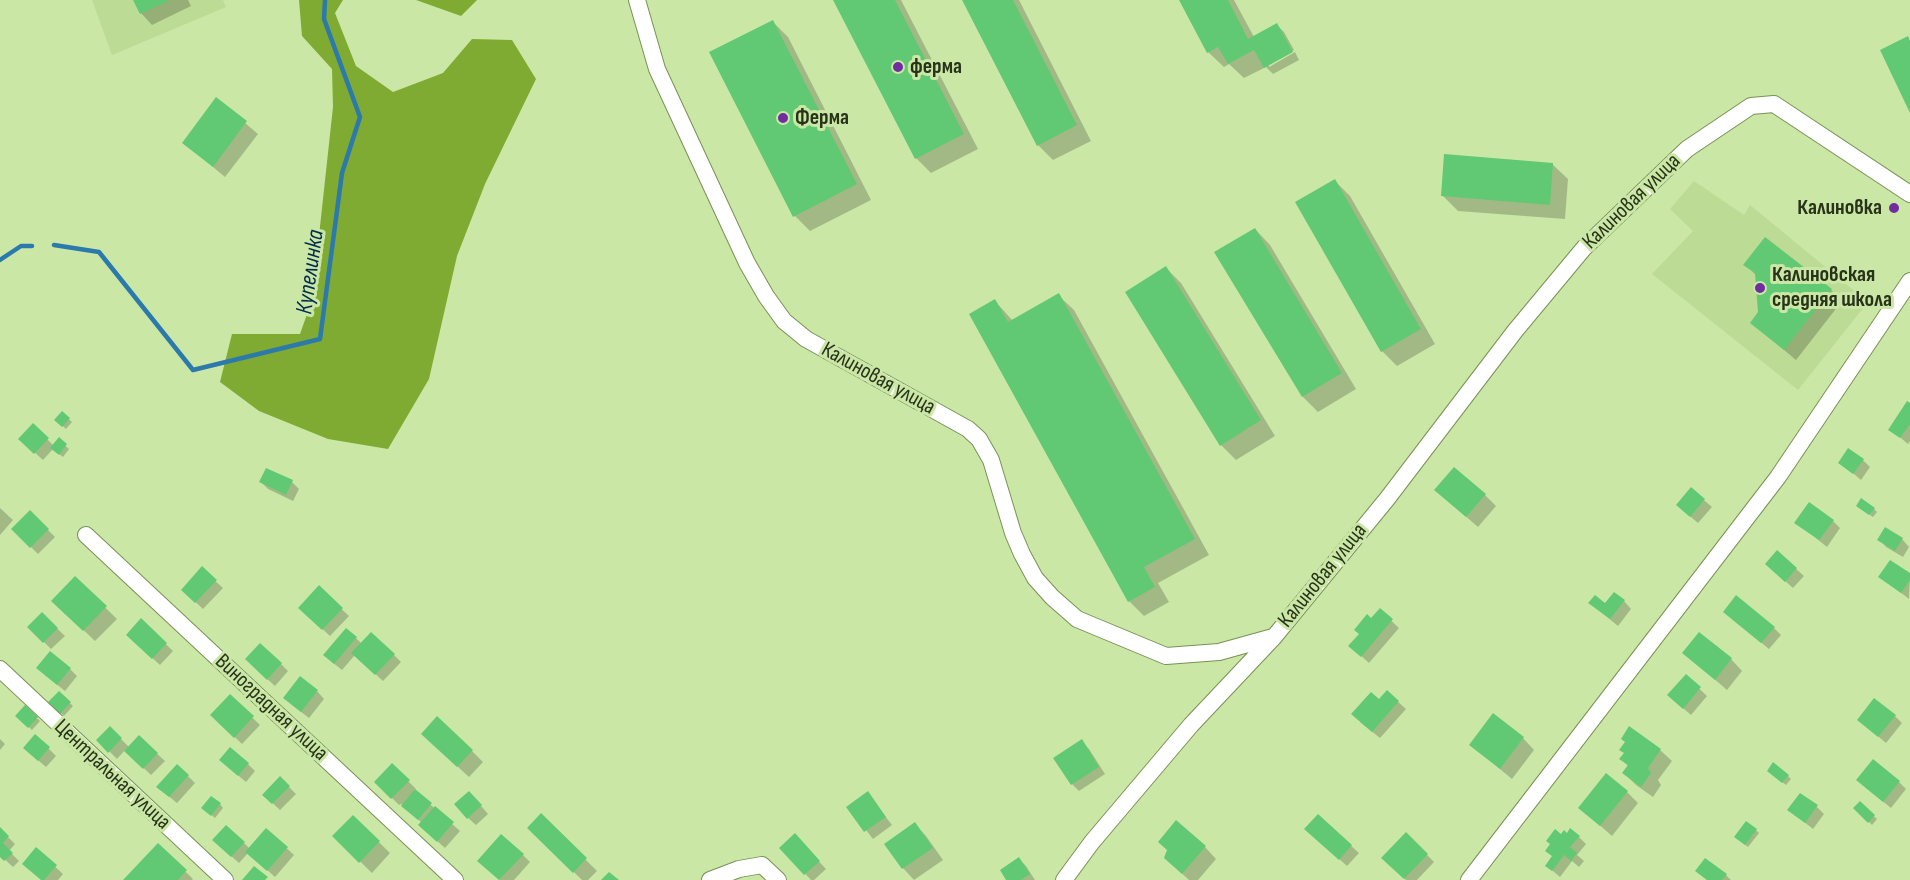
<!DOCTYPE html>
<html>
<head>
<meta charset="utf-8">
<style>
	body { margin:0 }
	canvas { display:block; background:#cae7a6 }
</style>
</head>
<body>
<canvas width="1910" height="880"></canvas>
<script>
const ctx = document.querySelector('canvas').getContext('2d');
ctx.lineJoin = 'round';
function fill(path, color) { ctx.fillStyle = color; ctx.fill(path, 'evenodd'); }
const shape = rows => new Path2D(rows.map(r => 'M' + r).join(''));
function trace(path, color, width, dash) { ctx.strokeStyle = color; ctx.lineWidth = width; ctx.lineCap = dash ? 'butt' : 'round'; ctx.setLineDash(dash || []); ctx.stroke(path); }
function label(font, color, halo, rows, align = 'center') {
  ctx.font = font + ' "Sofia Sans Condensed",sans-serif'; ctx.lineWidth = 6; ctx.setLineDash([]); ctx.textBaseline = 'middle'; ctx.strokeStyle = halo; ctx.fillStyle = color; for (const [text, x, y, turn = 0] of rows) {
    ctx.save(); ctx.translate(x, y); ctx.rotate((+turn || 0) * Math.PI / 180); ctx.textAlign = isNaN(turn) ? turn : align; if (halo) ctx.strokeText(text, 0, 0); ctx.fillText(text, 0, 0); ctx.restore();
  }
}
const built = shape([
	[92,0,223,0,226,7,112,55],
	[1694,181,1744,215,1750,205,1868,302,1798,390,1652,274,1693,231,1670,209]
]);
const forest = shape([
	[299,0,343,0,335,13,356,66,393,92,443,73,472,39,512,40,536,79,485,184,457,256,429,379,388,449,328,439,259,411,220,382,232,334,300,334,312,300,333,107,332,69,302,36],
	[416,0,477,0,461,16]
]);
const shadow = shape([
	[135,0,188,0,191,6,152,25,141,13],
	[835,0,901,0,978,149,931,173,916,158],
	[963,0,1019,0,1091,141,1053,160,1038,145],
	[1180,0,1234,0,1254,37,1277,25,1284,32,1294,50,1269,64,1269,67,1295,52,1299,60,1273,74,1266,67,1244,78,1229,64,1224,67,1208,52],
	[773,22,788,37,871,200,810,231,795,216],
	[217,99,258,134,225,177,184,143],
	[1552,164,1568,179,1565,219,1458,211,1443,196],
	[1335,181,1350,196,1435,344,1397,366,1382,351],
	[1255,229,1270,245,1356,389,1318,412,1303,397,1216,252],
	[1745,264,1831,290,1842,301,1796,360,1752,323,1759,313,1756,275],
	[1166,268,1181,283,1275,436,1236,460,1221,445],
	[1058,295,1074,310,1209,555,1158,583,1169,602,1144,616,1129,601,995,301,1013,321],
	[1910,405,1910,441,1908,444,1890,429],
	[62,413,72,422,66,429,56,420],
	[33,425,54,446,59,440,69,449,63,457,53,449,43,460,20,439],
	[1863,460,1870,467,1861,480,1840,462],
	[261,482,292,482,299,489,293,501,268,489],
	[1691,489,1712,507,1698,523,1685,512],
	[1485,495,1496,506,1478,527,1448,501],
	[0,508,13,520,0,535],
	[1861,509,1874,509,1877,512,1873,517],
	[30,512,55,537,38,554,13,529],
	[1833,521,1840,528,1827,547,1796,522],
	[1879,539,1902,539,1909,547,1903,557,1886,547],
	[1777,552,1804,576,1793,588,1774,571],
	[202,569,223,588,203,609,190,597],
	[1910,575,1909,599,1880,577],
	[75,578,117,619,95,641,53,601],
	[319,588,349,616,330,636,300,608],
	[1624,601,1631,609,1618,626,1590,603,1605,605],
	[1380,610,1399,628,1369,663,1358,653,1371,620],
	[42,614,65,636,51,649,29,627],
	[1732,619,1774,628,1781,635,1769,649],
	[141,620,173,651,160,665,135,642],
	[356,638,362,644,394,655,401,662,383,681,355,655,342,670,332,662],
	[1684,653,1731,659,1742,671,1727,690],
	[281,664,288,671,275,686,254,667],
	[70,669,77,676,65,691,45,675],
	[1686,676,1707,696,1691,715,1676,702],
	[317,691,324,699,309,718,292,705],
	[1387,692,1406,709,1380,738,1360,722],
	[59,693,73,706,64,716,50,702],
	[230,696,260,725,242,744,212,715],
	[25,707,40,721,32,730,17,716],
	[1895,716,1902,723,1886,743,1867,727],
	[110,728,130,748,139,737,165,761,151,775,125,750,117,759,98,740],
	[36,736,56,756,46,767,32,755],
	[1523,738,1534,750,1512,779,1471,745],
	[0,739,5,744,0,750],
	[1081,741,1089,749,1105,774,1079,791,1072,784],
	[434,745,472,751,483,762,469,777],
	[1660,750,1672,761,1658,780,1661,785,1653,797,1636,785,1624,773,1629,767,1621,759],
	[248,764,255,771,246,782,228,767],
	[392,765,416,789,414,790,460,831,445,848,427,832,422,823,401,804,399,805,376,782],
	[1772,774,1788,776,1791,779,1786,785],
	[188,776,195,783,177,803,166,794],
	[280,778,296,794,280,810,264,795],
	[1899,782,1906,789,1891,808,1865,787],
	[1627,792,1638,803,1612,836,1580,808],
	[867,793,892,825,873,839,848,807],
	[476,800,488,814,476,825,468,818],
	[1860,803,1877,819,1872,825,1855,808],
	[220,804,223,808,215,818,207,811],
	[1817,807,1824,814,1813,829,1789,810],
	[541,815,597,871,588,880,582,880,529,828],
	[1318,816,1359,853,1347,866,1314,836],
	[353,817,390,853,372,873,334,836],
	[915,824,926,836,943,860,914,880,903,868,886,844],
	[0,829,15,844,9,851,19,861,13,867,0,855],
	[267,830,294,855,275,877,248,853,239,863,222,848,244,843,250,849],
	[1756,830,1759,833,1748,847,1739,840],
	[1406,834,1434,862,1417,880,1406,880,1383,858],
	[795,836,826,869,814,880,811,880,781,848],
	[1579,837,1586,844,1577,855,1584,861,1579,867,1572,861,1560,877,1547,866,1553,857],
	[158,845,193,879,192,880,126,880],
	[1205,847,1216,859,1198,880,1189,880,1165,858],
	[36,849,63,874,58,880,42,880],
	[523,855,530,862,514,880,500,880,487,868],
	[1019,859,1026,866,1035,880,1008,880],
	[1697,871,1726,875,1731,880,1707,880]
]);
const stream = shape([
	[54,245,99,252,193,370,320,339,342,173,360,117,324,19,325,0],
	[0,260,21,246,32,246]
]);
const building = shape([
	[133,0,170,0,140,14],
	[833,0,895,0,964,134,915,159],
	[962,0,1013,0,1077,125,1037,146],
	[1179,0,1228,0,1248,39,1277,23,1293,52,1264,68,1254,50,1228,64,1218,47,1207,53],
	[773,20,857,184,793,217,709,52],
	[1908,36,1910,41,1910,113,1880,50],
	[216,97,247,121,213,167,182,143],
	[1444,154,1553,163,1550,205,1441,196],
	[1335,179,1421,329,1381,352,1295,202],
	[1255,228,1342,373,1302,397,1214,252],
	[1765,237,1832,289,1784,350,1750,323,1758,312,1755,273,1743,265],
	[1166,266,1261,420,1220,446,1125,292],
	[1059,293,1195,539,1144,567,1155,587,1128,602,969,314,995,299,1008,322],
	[1907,401,1910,403,1910,424,1900,438,1888,430],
	[62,411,70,418,62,427,54,420],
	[33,423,49,438,34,454,18,439],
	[59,437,67,444,59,455,50,448],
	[1848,448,1864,459,1853,474,1838,463],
	[1454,467,1486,494,1466,517,1434,490],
	[266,468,293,480,286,495,259,482],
	[1691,487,1705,499,1690,517,1676,505],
	[1861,498,1875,508,1869,515,1856,506],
	[1809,502,1834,520,1819,540,1794,523],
	[30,510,49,529,30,548,11,529],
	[1885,527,1903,538,1895,551,1877,540],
	[1777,550,1797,568,1785,582,1765,564],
	[1890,560,1910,573,1910,580,1901,593,1878,577],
	[202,566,217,580,195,603,181,590],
	[75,576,107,606,83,631,51,601],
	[319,585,343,608,322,630,298,608],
	[1614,592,1625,600,1610,619,1588,603,1595,595,1605,603],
	[1736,595,1775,627,1761,643,1723,612],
	[1380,608,1393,619,1361,657,1348,646,1359,634,1354,630,1367,614,1371,618],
	[42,612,58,628,43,643,27,627],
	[141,618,167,643,152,659,126,635],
	[346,628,357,637,334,664,323,655],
	[371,632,395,654,375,675,351,653],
	[1699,632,1732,658,1715,680,1682,653],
	[260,643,282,663,267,680,245,659],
	[50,651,71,668,57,685,36,668],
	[1686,674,1701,687,1683,709,1667,695],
	[300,676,318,690,301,712,283,698],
	[1387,690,1399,701,1372,732,1351,714,1371,692,1379,699],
	[59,691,71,702,60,714,48,702],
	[230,694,254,716,234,738,210,715],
	[1874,698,1896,715,1878,737,1857,720],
	[25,705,38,717,28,728,15,716],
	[1493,713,1524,737,1500,769,1469,745],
	[437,716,473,750,457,767,421,734],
	[110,726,122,738,108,753,96,740],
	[1629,726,1661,749,1648,768,1651,773,1641,787,1622,773,1628,765,1619,759,1624,753,1619,750,1625,742,1621,739],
	[35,734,50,747,38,761,23,748],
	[139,735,158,753,143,769,124,751],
	[1082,739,1099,767,1071,785,1053,758],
	[230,747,249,763,238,776,219,760],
	[1873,759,1900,781,1883,802,1856,780],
	[1773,762,1789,775,1782,783,1767,771],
	[392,763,410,780,391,799,374,782],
	[177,764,189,775,169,797,156,787],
	[1606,773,1628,791,1600,826,1578,808],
	[280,776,290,786,272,804,262,795],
	[415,789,432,803,418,820,401,806],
	[469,791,482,805,467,819,454,804],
	[868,791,886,817,864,832,846,807],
	[1800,793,1818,805,1805,823,1787,810],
	[211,796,221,803,211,816,201,808],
	[1860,801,1875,815,1868,823,1853,808],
	[435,806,454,822,437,842,418,825],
	[541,813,587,858,573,873,527,828],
	[1318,814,1352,845,1339,860,1304,829],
	[353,815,380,841,359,863,332,836],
	[1176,820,1206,846,1182,874,1164,858,1167,850,1158,842],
	[1746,821,1757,829,1745,845,1734,837],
	[915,822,933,848,902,869,884,844],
	[226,825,245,842,231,857,212,840],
	[0,827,9,836,3,843,13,853,4,861,0,857],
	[266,828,288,847,267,871,245,852],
	[1570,828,1580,836,1570,847,1577,853,1571,861,1564,855,1552,871,1545,866,1552,856,1545,851,1550,844,1546,841,1555,829,1561,834,1564,830,1567,833],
	[1406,832,1428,854,1404,879,1381,858],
	[795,833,820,861,804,875,779,848],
	[501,834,524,854,499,880,477,861],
	[158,843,187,870,178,880,123,880],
	[36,847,57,865,44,880,41,880,22,864],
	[1019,857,1030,874,1021,880,1006,880,1000,870],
	[1705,858,1727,874,1722,880,1707,880,1695,871],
	[254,866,268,877,265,880,242,880],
	[609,872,619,880,601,880]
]);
const minor = shape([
	[637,0,657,69,747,263,766,296,784,321,806,339,968,429,979,439,991,460,1013,533,1022,554,1035,578,1052,597,1077,619,1166,656,1219,652,1273,637],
	[86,535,455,880],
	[0,669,225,880],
	[710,880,739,869,762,865,778,880],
	[1064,880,1092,842,1191,725,1274,637,1387,499,1515,331,1584,248,1687,149,1751,106,1774,104,1910,194],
	[1469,880,1778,477,1910,281]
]);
const markers = [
	[898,67,6,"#712ca0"],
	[783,118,6,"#712ca0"],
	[1894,208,6,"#712ca0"],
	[1760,288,6,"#712ca0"]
];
const poiNames = [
	["ферма",910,67],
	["Ферма",795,118],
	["Калиновка",1882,208,"right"],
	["Калиновская",1772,275],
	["средняя школа",1772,300]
];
const streetNames = [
	["Калиновая улица",1632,202,-44],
	["Калиновая улица",878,379,29],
	["Калиновая улица",1323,576,-51],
	["Виноградная улица",271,708,43],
	["Центральная улица",112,775,43]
];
const waterNames = [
	["Купелинка",311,272,-82]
];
fill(built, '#bcdb94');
fill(forest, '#7fab32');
fill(shadow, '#0003');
trace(stream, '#2c79ac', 4.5);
fill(building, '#61c974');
trace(minor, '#789255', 18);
trace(minor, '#fff', 16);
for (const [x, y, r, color] of markers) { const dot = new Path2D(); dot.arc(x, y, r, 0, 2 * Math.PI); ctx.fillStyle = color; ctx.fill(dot); trace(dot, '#cae7a6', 2); }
label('bold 22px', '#28331a', '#cae7a6', poiNames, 'left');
label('22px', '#28331a', '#cae7a6', streetNames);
label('italic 24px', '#032d4e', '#cae7a6', waterNames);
</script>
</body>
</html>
